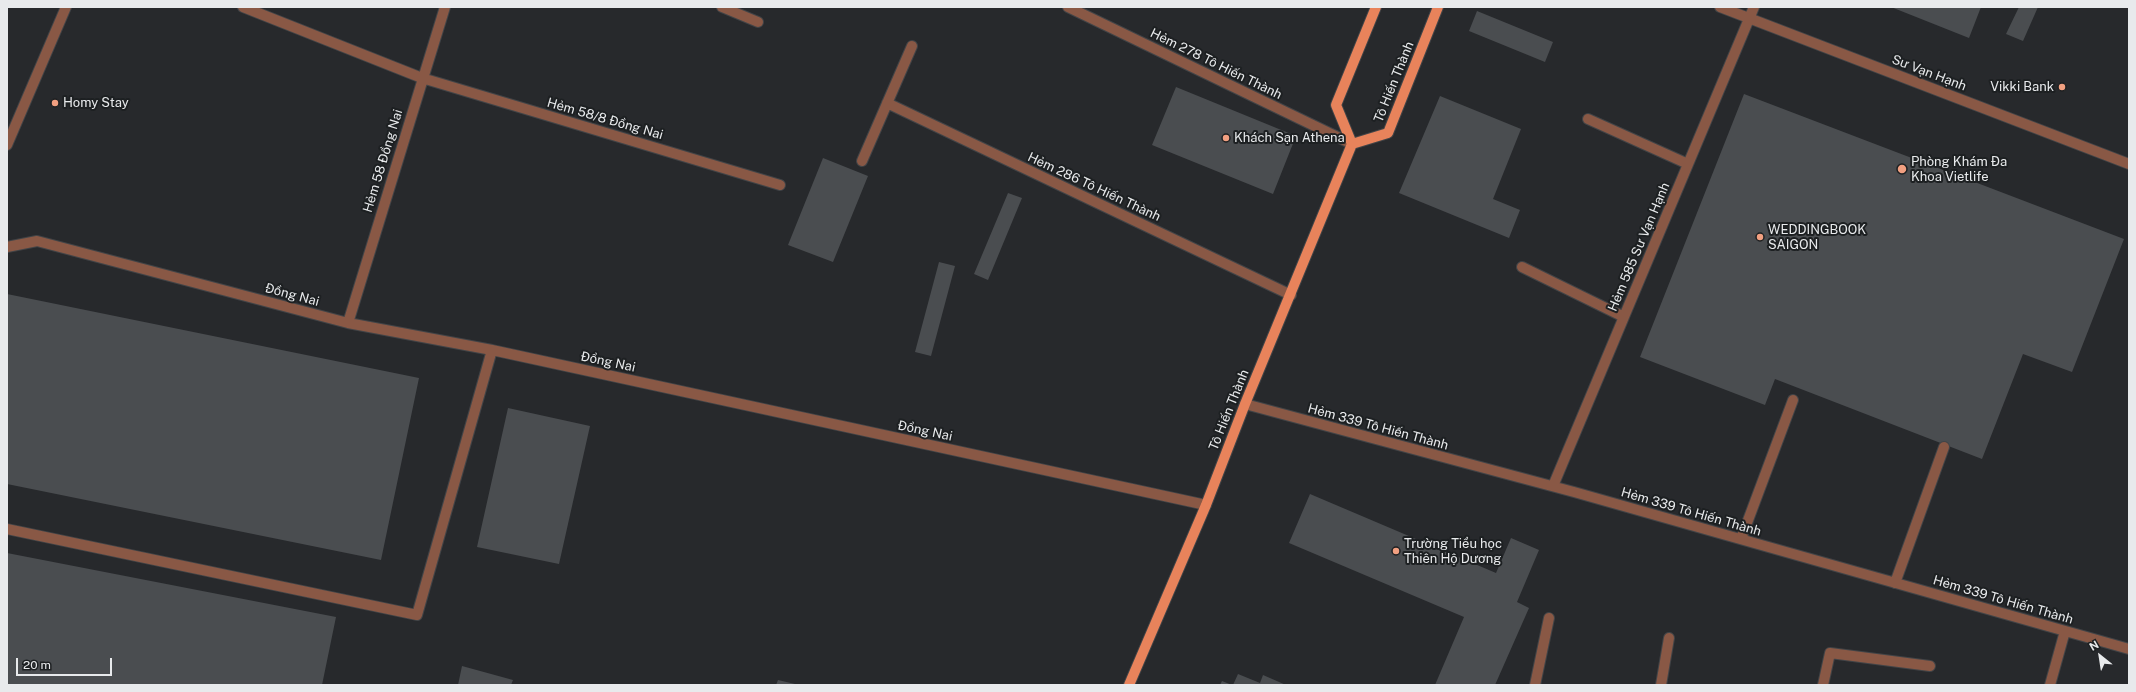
<!DOCTYPE html>
<html>
<head>
<meta charset="utf-8">
<style>
	body { margin:0 }
	#map { position:relative; width:2136px; height:692px; overflow:hidden; background:#27292c; font-family:"Public Sans",sans-serif }
	canvas { display:block }
	.frame { position:absolute; inset:0; border:8px solid #e8eaec; pointer-events:none }
	.north { position:absolute; left:2080px; top:636px; width:40px; height:40px; -webkit-text-stroke:3px #1d2022; paint-order:stroke; rotate:330deg; font-size:11px; font-weight:700; line-height:16px; text-align:center; color:#e8eaec }
	.north::after { content:''; display:block; margin:auto; width:14px; height:18px; background:#e8eaec; clip-path:polygon(50% 0,100% 100%,50% 72%,0 100%) }
	.scale { position:absolute; left:16px; top:658px; width:96px; height:18px; box-sizing:border-box; border:2px solid #e8eaec; border-top:0; padding-left:5px; font-size:12px; line-height:14px; white-space:nowrap; color:#e8eaec; -webkit-text-stroke:3px #1d2022; paint-order:stroke }
</style>
</head>
<body>
<div id="map">
<canvas width="2136" height="692"></canvas>
<div class="frame"></div>
<div class="north">N</div>
<div class="scale">20 m</div>
</div>
<script>
const ctx = document.querySelector('canvas').getContext('2d');
ctx.lineJoin = 'round';
function fill(path, color) { ctx.fillStyle = color; ctx.fill(path, 'evenodd'); }
const shape = rows => new Path2D(rows.map(r => 'M' + r).join(''));
function trace(path, color, width, dash) { ctx.strokeStyle = color; ctx.lineWidth = width; ctx.lineCap = dash ? 'butt' : 'round'; ctx.setLineDash(dash || []); ctx.stroke(path); }
function label(font, color, halo, rows, align = 'center') {
  ctx.font = font + ' "Public Sans",sans-serif'; ctx.lineWidth = 4; ctx.setLineDash([]); ctx.textBaseline = 'middle'; ctx.strokeStyle = halo; ctx.fillStyle = color; for (const [text, x, y, turn = 0] of rows) {
    ctx.save(); ctx.translate(x, y); ctx.rotate((+turn || 0) * Math.PI / 180); ctx.textAlign = isNaN(turn) ? turn : align; if (halo) ctx.strokeText(text, 0, 0); ctx.fillText(text, 0, 0); ctx.restore();
  }
}
const building = shape([
	[1891,7,1981,7,1969,38],
	[2019,7,2038,7,2023,41,2006,34],
	[1477,11,1553,42,1545,62,1469,31],
	[1176,87,1296,136,1273,194,1152,145],
	[1744,94,2124,239,2072,372,2023,354,1982,459,1775,379,1765,405,1640,357],
	[1440,96,1521,129,1493,199,1520,210,1509,238,1399,193],
	[823,158,868,176,833,262,788,245],
	[1008,193,1022,198,988,280,974,274],
	[939,262,955,266,931,356,915,352],
	[7,294,419,378,381,560,7,484],
	[508,408,590,426,559,564,477,547],
	[1310,494,1496,573,1511,538,1539,550,1517,602,1529,608,1495,685,1435,685,1464,617,1289,543],
	[7,553,336,617,322,685,7,685],
	[462,666,513,680,511,685,458,685],
	[1238,674,1260,683,1263,675,1286,685,1233,685],
	[778,680,795,684,795,685,776,685],
	[1222,681,1232,685,1220,685]
]);
const minor = shape([
	[243,7,422,78,780,185],
	[722,7,758,22],
	[1068,7,1352,144],
	[1720,7,2129,164],
	[887,103,1291,295],
	[1588,119,1688,164],
	[7,145,66,7],
	[862,161,912,46],
	[7,247,37,241,348,323,492,350,1206,505],
	[1522,267,1624,317],
	[348,323,445,7],
	[1245,404,1574,492,2129,649],
	[1553,486,1754,7],
	[7,529,417,615,492,350],
	[1741,539,1793,400],
	[1895,583,1944,447],
	[1535,685,1549,618],
	[1661,685,1669,638],
	[1823,685,1830,653,1930,666],
	[2050,685,2065,631]
]);
const major = shape([
	[1352,144,1388,133,1438,7],
	[1129,685,1206,505,1245,404,1352,144,1336,105,1376,7]
]);
const markers = [
	[2062,87,4,"#f2a081"],
	[55,103,4,"#f2a081"],
	[1226,138,4,"#f2a081"],
	[1902,169,5,"#f2a081"],
	[1760,237,4,"#f2a081"],
	[1396,551,4,"#f2a081"]
];
const streetNames = [
	["Hẻm 278 Tô Hiến Thành",1216,64,26],
	["Sư Vạn Hạnh",1929,73,21],
	["Tô Hiến Thành",1394,82,-68],
	["Hẻm 58/8 Đồng Nai",605,119,16],
	["Hẻm 58 Đồng Nai",383,161,-73],
	["Hẻm 286 Tô Hiến Thành",1094,187,25],
	["Hẻm 585 Sư Vạn Hạnh",1639,247,-67],
	["Đồng Nai",292,295,15],
	["Đồng Nai",608,362,12],
	["Tô Hiến Thành",1229,410,-68],
	["Hẻm 339 Tô Hiến Thành",1378,427,15],
	["Đồng Nai",925,431,12],
	["Hẻm 339 Tô Hiến Thành",1691,512,16],
	["Hẻm 339 Tô Hiến Thành",2003,600,16]
];
const poiNames = [
	["Vikki Bank",2054,87,"right"],
	["Homy Stay",63,103],
	["Khách Sạn Athena",1234,138],
	["Phòng Khám Đa",1911,162],
	["Khoa Vietlife",1911,177],
	["WEDDINGBOOK",1768,230],
	["SAIGON",1768,245],
	["Trường Tiểu học",1404,544],
	["Thiên Hộ Dương",1404,559]
];
fill(building, '#4a4d50');
trace(minor, '#424447', 12);
trace(major, '#424447', 12);
trace(minor, '#895845', 10);
trace(major, '#e8835b', 10);
for (const [x, y, r, color] of markers) { const dot = new Path2D(); dot.arc(x, y, r, 0, 2 * Math.PI); ctx.fillStyle = color; ctx.fill(dot); trace(dot, '#1d2022', 1.5); }
label('13px', '#e8eaec', '#1d2022', streetNames);
label('13px', '#e8eaec', '#1d2022', poiNames, 'left');
</script>
</body>
</html>
